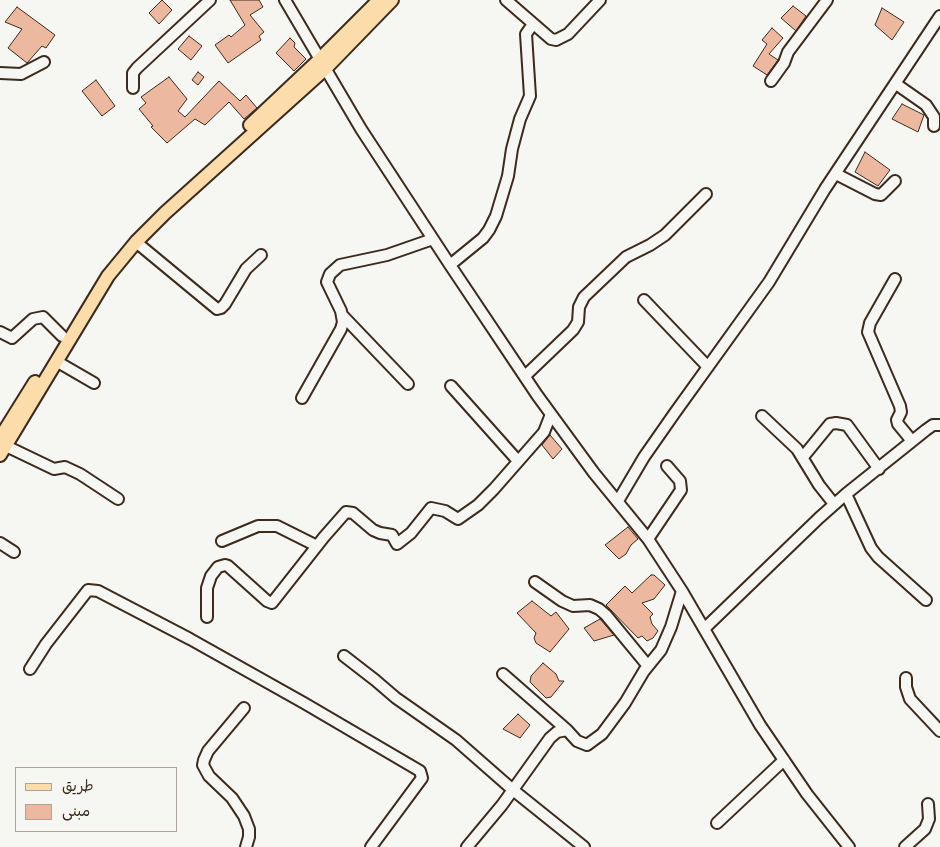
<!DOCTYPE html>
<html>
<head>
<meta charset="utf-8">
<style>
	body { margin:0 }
	#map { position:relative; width:940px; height:847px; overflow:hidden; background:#f6f6f2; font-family:"Gochi Hand","Playpen Sans Arabic",sans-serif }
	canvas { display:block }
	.legend { position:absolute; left:15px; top:767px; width:162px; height:65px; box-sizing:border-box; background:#f6f6f2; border:1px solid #aba49d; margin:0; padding:6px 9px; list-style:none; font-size:15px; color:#3b2a1e }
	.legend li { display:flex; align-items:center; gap:10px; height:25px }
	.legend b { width:25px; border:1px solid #aba49d }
</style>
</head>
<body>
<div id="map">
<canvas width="940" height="847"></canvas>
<ul class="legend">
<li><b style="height:6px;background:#fcdcab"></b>طريق</li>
<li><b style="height:14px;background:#edb8a0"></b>مبنى</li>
</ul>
</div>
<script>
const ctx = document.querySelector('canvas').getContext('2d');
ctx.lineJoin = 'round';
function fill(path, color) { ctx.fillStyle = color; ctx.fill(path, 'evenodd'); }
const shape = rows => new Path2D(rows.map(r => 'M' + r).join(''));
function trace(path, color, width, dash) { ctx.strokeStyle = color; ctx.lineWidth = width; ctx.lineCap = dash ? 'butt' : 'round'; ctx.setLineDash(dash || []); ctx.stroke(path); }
const building = shape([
	[162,0,172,10,159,24,149,13,162,0],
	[230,0,259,0,263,7,250,15,264,32,259,36,261,40,228,63,215,45,229,35,231,37,245,25,230,0],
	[793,6,806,16,796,31,781,18,793,6],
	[17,7,55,35,46,48,42,46,27,63,8,48,22,29,5,22,17,7],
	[882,8,904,22,892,40,875,25,882,8],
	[772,28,783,38,769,54,778,60,767,75,753,66,767,44,762,40,772,28],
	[189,36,202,46,191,60,178,49,189,36],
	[290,38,295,43,294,47,306,59,294,71,276,53,290,38],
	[198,72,204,77,198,85,192,80,198,72],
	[169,77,187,99,178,111,185,117,219,81,240,101,246,95,257,108,244,119,229,102,205,125,195,119,167,143,151,127,153,126,139,109,146,103,141,97,169,77],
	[96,80,115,106,102,116,82,91,96,80],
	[902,104,924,115,918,132,892,119,902,104],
	[865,152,890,170,878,186,855,172,865,152],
	[550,435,562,449,553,459,542,445,550,435],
	[628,527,638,539,631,545,626,554,619,559,605,545,628,527],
	[651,575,654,575,665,585,654,599,642,603,653,614,650,617,652,624,658,631,653,638,647,641,642,636,638,638,606,605,625,586,632,593,651,575],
	[532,601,551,616,556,612,569,629,550,652,536,643,534,638,536,633,517,613,532,601],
	[600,619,614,635,594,641,584,628,600,619],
	[543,663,556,674,559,681,564,681,551,697,546,698,530,682,531,676,543,663],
	[518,714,530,725,520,738,503,729,518,714]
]);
const minor = shape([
	[285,0,361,129,450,265,537,395,594,473,648,539,682,591,760,725,807,794,849,847],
	[506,0,551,39,556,40,568,34,600,0],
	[0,73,21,74,44,62],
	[771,81,784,63,788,52,827,0],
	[896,84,926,105,934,117,934,126],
	[133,88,133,73,137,68,210,0],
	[836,174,875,194,881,195,895,181],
	[136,242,217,309,221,308,225,304,246,269,261,255],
	[450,265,483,238,489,230,496,216,508,176,512,149,520,119,530,96,526,34,533,24],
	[895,279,870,323,868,332,900,406,901,412,897,420,898,424,912,441],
	[644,300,708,367],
	[343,316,408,384],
	[0,332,12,338,33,319,43,317,62,336],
	[56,361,94,383],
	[525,376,573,330,578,322,579,307,584,297,626,257,650,245,665,235,706,194],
	[451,386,518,461],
	[302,398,341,329,343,322,341,311,327,282,330,274,340,265,387,255,433,239],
	[762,416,797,449,819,485,834,504],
	[6,446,54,469,65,467,80,474,118,499],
	[803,457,830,424,836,423,847,425,879,469],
	[846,494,871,548,878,557,926,600],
	[618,501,644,457,674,414,769,282,825,189,940,16],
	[648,539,681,490,680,481,667,466],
	[222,541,258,526,277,526,317,546],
	[0,543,14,552],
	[535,582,562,601,573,606,590,605,599,609,606,615,648,666],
	[207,617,207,588,211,576,218,567,225,565,228,566,267,601,272,603,324,537,346,512,353,513,373,530,380,533,392,535,397,544,411,533,431,508,445,511,458,519,478,505,494,489,544,432,551,414],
	[704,629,819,518,846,494,926,430,933,425,940,425],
	[344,656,375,680,396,698,456,740,513,790,584,847],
	[30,669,46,644,88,590,98,591,190,639,304,703,420,771,422,778,371,847],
	[503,674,567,730],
	[906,678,906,687,910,699,940,731],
	[244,708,208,751,204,760,203,765,209,776,232,798,244,816,249,829,249,837,246,847],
	[717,823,784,760],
	[467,847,502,805,550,738,557,732,567,730,577,741,587,745,602,734,625,703,644,671,661,650,671,627,682,591],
	[905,847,925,829,929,819,928,804]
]);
const major = shape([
	[250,125,320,59,379,0],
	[0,438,35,382],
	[0,455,108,276,136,242,165,213,326,68,392,0]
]);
fill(building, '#edb8a0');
trace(building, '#3b2a1e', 1);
trace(minor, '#3b2a1e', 14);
trace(major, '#3b2a1e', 16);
trace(minor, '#f6f6f2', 10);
trace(major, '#fcdcab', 12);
</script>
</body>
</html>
